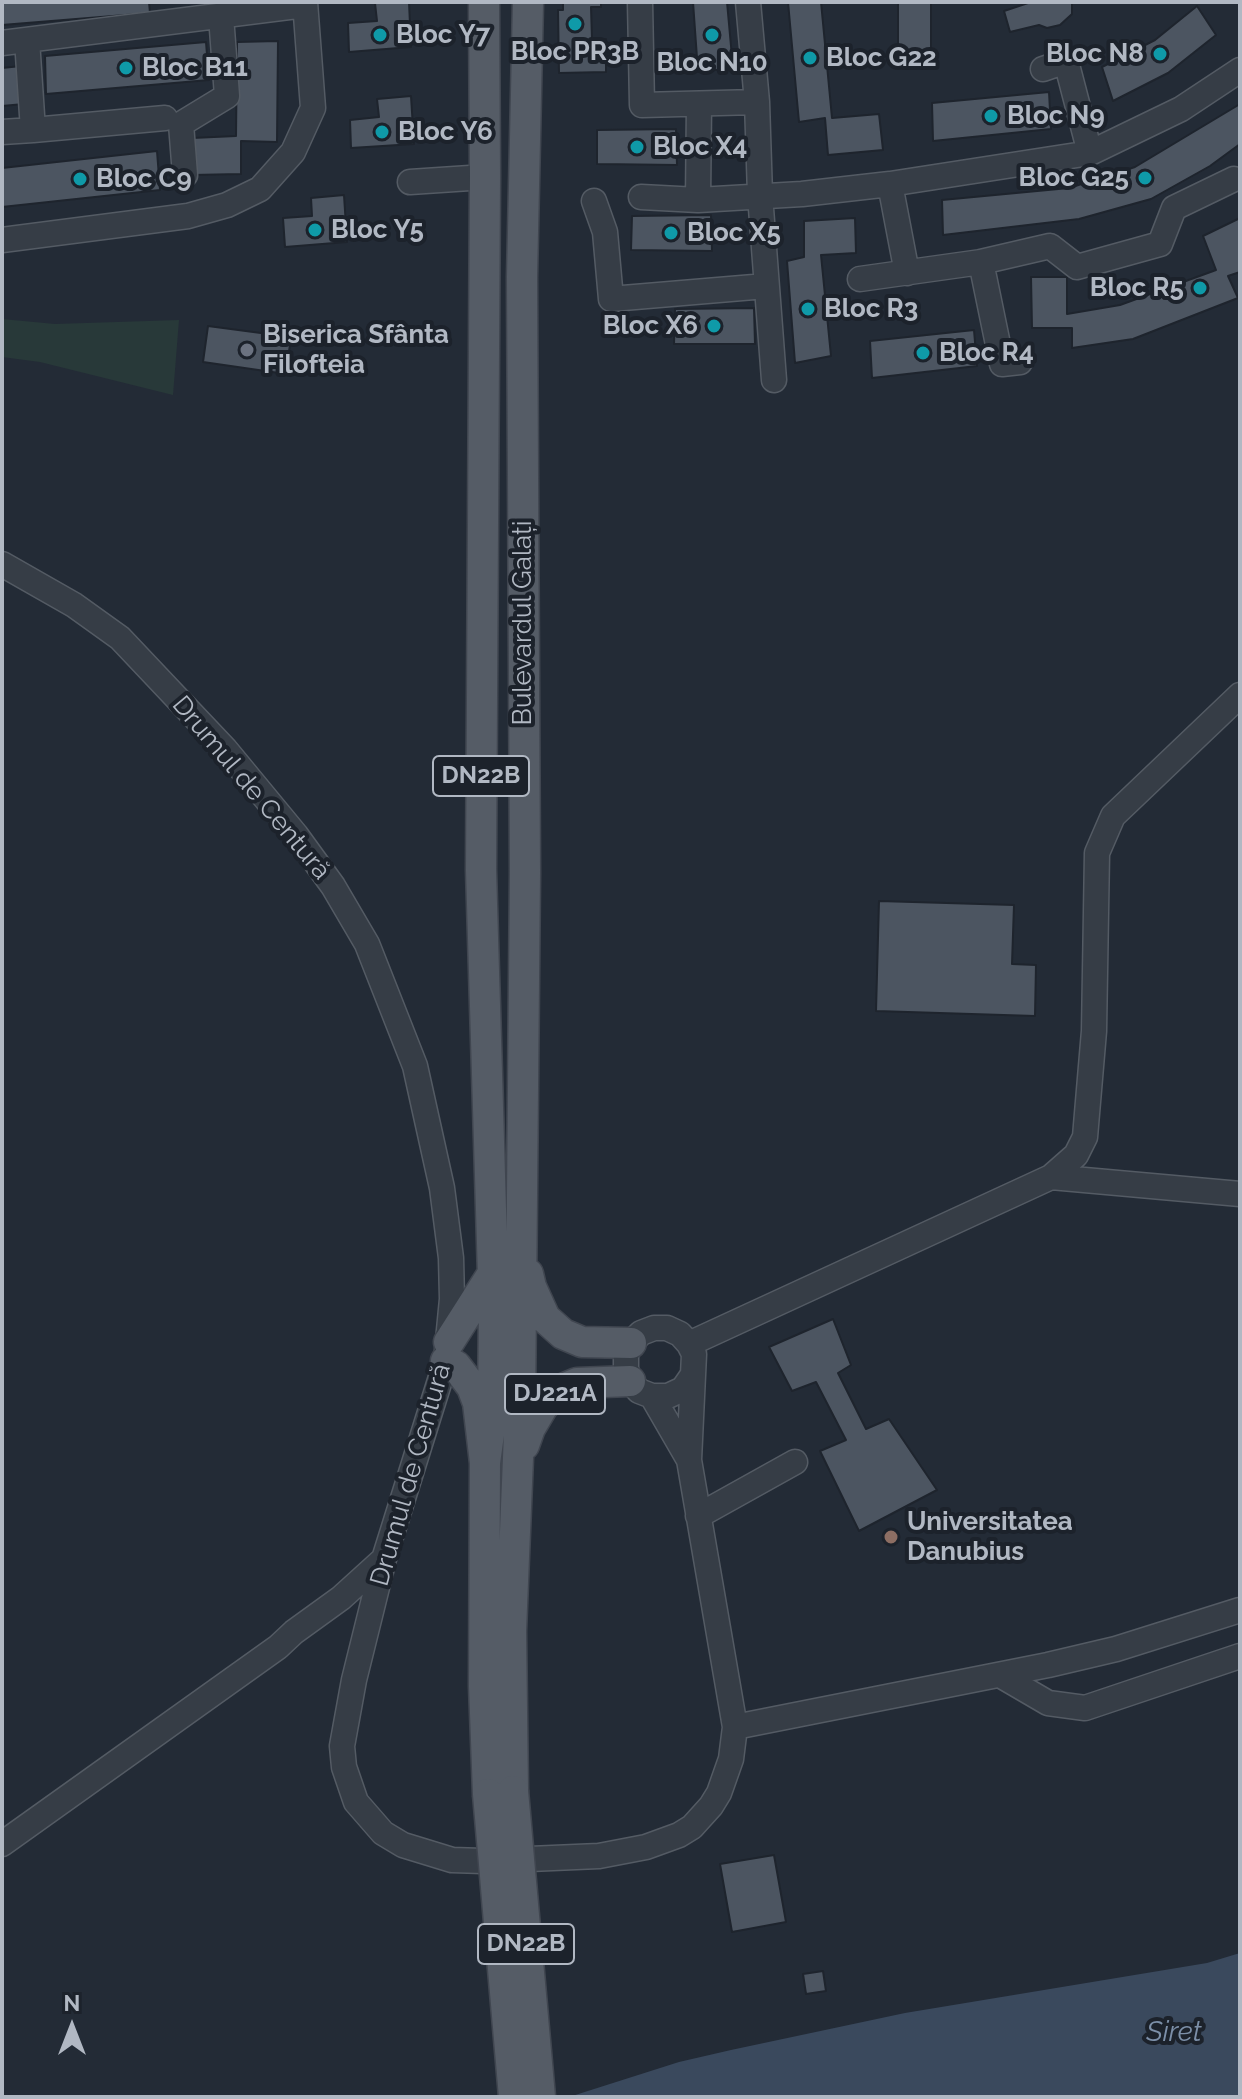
<!DOCTYPE html>
<html>
<head>
<meta charset="utf-8">
<style>
	body { margin:0 }
	#map { position:relative; width:1242px; height:2099px; overflow:hidden; background:#232b36; font-family:Raleway,sans-serif }
	canvas { display:block }
	.frame { position:absolute; inset:0; border:4px solid #b1b8c3; pointer-events:none }
	.north { position:absolute; left:32px; top:1987px; width:80px; height:80px; -webkit-text-stroke:6px #1c222b; paint-order:stroke; rotate:0deg; font-size:22px; font-weight:700; line-height:32px; text-align:center; color:#b1b8c3 }
	.north::after { content:''; display:block; margin:auto; width:28px; height:36px; background:#b1b8c3; clip-path:polygon(50% 0,100% 100%,50% 72%,0 100%) }
</style>
</head>
<body>
<div id="map">
<canvas width="1242" height="2099"></canvas>
<div class="frame"></div>
<div class="north">N</div>
</div>
<script>
const ctx = document.querySelector('canvas').getContext('2d');
ctx.lineJoin = 'round';
function fill(path, color) { ctx.fillStyle = color; ctx.fill(path, 'evenodd'); }
const shape = rows => new Path2D(rows.map(r => 'M' + r).join(''));
function trace(path, color, width, dash) { ctx.strokeStyle = color; ctx.lineWidth = width; ctx.lineCap = dash ? 'butt' : 'round'; ctx.setLineDash(dash || []); ctx.stroke(path); }
function label(font, color, halo, rows, align = 'center') {
  ctx.font = font + ' Raleway,sans-serif'; ctx.lineWidth = 8; ctx.setLineDash([]); ctx.textBaseline = 'middle'; ctx.strokeStyle = halo; ctx.fillStyle = color; for (const [text, x, y, turn = 0] of rows) {
    ctx.save(); ctx.translate(x, y); ctx.rotate((+turn || 0) * Math.PI / 180); ctx.textAlign = isNaN(turn) ? turn : align; if (halo) ctx.strokeText(text, 0, 0); ctx.fillText(text, 0, 0); ctx.restore();
  }
}
const green = shape([
	[2,319,55,324,179,320,173,395,40,362,2,357]
]);
const water = shape([
	[1240,1953,1240,2097,569,2097,679,2062,731,2050,905,2013,1207,1963]
]);
const building = shape([
	[2,2,149,2,150,13,2,25,2,2],
	[409,2,411,47,349,52,348,23,377,21,375,3,409,2],
	[563,2,601,2,601,7,591,7,592,39,606,39,606,72,559,73,558,10,563,10,563,2],
	[693,2,727,2,733,68,698,72,693,2],
	[788,2,821,2,832,118,879,114,883,150,828,155,825,118,799,122,788,2],
	[898,2,931,2,931,54,898,55,898,2],
	[1031,2,1072,2,1072,14,1060,25,1047,28,1039,25,1010,32,1004,11,1031,2],
	[1197,6,1216,35,1168,73,1113,101,1102,67,1155,40,1197,6],
	[278,41,277,142,241,141,241,174,192,175,192,138,236,136,237,42,278,41],
	[206,42,209,80,46,94,45,56,206,42],
	[21,66,24,104,2,106,2,68,21,66],
	[1049,92,1051,129,933,141,932,103,1049,92],
	[411,96,414,144,351,148,350,120,379,117,377,99,411,96],
	[1240,104,1240,144,1210,166,1151,199,1079,219,943,235,942,200,1069,188,1135,167,1240,104],
	[676,129,677,165,597,164,597,130,676,129],
	[157,151,160,190,2,207,2,168,157,151],
	[344,195,347,242,285,247,283,218,312,216,311,198,344,195],
	[711,215,712,251,631,250,632,216,711,215],
	[855,218,856,253,821,255,831,356,795,363,787,261,804,257,804,221,855,218],
	[1240,218,1240,272,1228,276,1238,298,1133,339,1072,348,1072,328,1032,328,1031,277,1067,277,1067,314,1120,305,1216,270,1203,236,1240,218],
	[754,308,755,344,674,344,675,309,754,308],
	[208,326,291,337,286,374,203,362,208,326],
	[974,330,977,366,872,378,870,341,974,330],
	[879,901,1014,905,1012,964,1036,965,1035,1016,876,1011,879,901],
	[833,1319,851,1365,838,1373,866,1429,889,1419,937,1490,859,1531,820,1451,846,1440,816,1382,792,1391,769,1347,833,1319],
	[774,1855,786,1922,732,1932,720,1864,774,1855],
	[823,1971,826,1991,806,1994,803,1974,823,1971]
]);
const minor = shape([
	[640,2,642,105,757,102],
	[748,2,757,102,760,195,774,380],
	[2,43,305,5],
	[1043,69,1066,61,1090,153],
	[33,130,165,118],
	[2,132,33,130,27,40],
	[185,175,181,124,227,96,221,16],
	[410,182,485,177],
	[890,184,907,273],
	[641,197,698,200,802,194,890,184,1090,153,1181,109,1240,70],
	[698,200,699,104],
	[594,201,605,232,611,299,766,286],
	[2,240,188,216,227,205,260,189,293,152,313,108,305,2],
	[981,262,1050,246,1077,267,1160,244,1174,208,1234,179],
	[860,279,981,262,1002,364,1020,362],
	[2,564,74,605,120,638,225,749,296,835,333,886,367,944,415,1066,442,1188,451,1258,452,1299,446,1361,384,1559,354,1680,342,1746,344,1767,356,1802,383,1833,403,1845,452,1860,483,1861,599,1856,646,1847,679,1835,692,1827,711,1806,719,1793,731,1759,735,1727,689,1460,694,1354,689,1344,680,1334,667,1328,654,1328,641,1333,631,1343,626,1355,626,1369,630,1381,639,1391,652,1396,668,1396,683,1389,692,1376],
	[1051,1177,1240,1194],
	[689,1344,1051,1177,1076,1155,1085,1137,1094,1031,1097,853,1113,816,1240,695],
	[652,1396,689,1460],
	[698,1516,795,1462],
	[1000,1675,1048,1703,1085,1708,1240,1656],
	[735,1727,1048,1665,1116,1649,1240,1610],
	[2,1844,278,1647,294,1632,341,1598,384,1559]
]);
const major = shape([
	[484,2,485,177,481,870,494,1311,493,1405,485,1463],
	[528,1274,531,1287,545,1318,563,1334,582,1342,631,1343],
	[449,1342,493,1273],
	[446,1361,456,1366,472,1387,478,1403,485,1463,484,1686,488,1794],
	[524,1445,530,1428,543,1406,558,1391,577,1383,630,1381],
	[513,1791,511,1631,520,1408,525,873,522,277,528,2]
]);
const majorBridge = shape([
	[513,1791,540,2097],
	[488,1794,514,2097]
]);
const markers = [
	[575,24,8,"#0f9aa8"],
	[380,35,8,"#0f9aa8"],
	[712,35,8,"#0f9aa8"],
	[1160,54,8,"#0f9aa8"],
	[810,58,8,"#0f9aa8"],
	[126,68,8,"#0f9aa8"],
	[991,116,8,"#0f9aa8"],
	[382,132,8,"#0f9aa8"],
	[637,147,8,"#0f9aa8"],
	[1145,178,8,"#0f9aa8"],
	[80,179,8,"#0f9aa8"],
	[315,230,8,"#0f9aa8"],
	[671,233,8,"#0f9aa8"],
	[1200,288,8,"#0f9aa8"],
	[808,309,8,"#0f9aa8"],
	[714,326,8,"#0f9aa8"],
	[247,350,8,"#6b7280"],
	[923,353,8,"#0f9aa8"],
	[891,1537,8,"#8d6e63"]
];
const shields = [
	[481,776,96],
	[555,1394,100],
	[526,1944,96]
];
const shieldNames = [
	["DN22B",481,776],
	["DJ221A",555,1394],
	["DN22B",526,1944]
];
const poiNames = [
	["Bloc Y7",396,35],
	["Bloc PR3B",575,52,"center"],
	["Bloc N8",1144,54,"right"],
	["Bloc G22",826,58],
	["Bloc N10",712,63,"center"],
	["Bloc B11",142,68],
	["Bloc N9",1007,116],
	["Bloc Y6",398,132],
	["Bloc X4",653,147],
	["Bloc G25",1129,178,"right"],
	["Bloc C9",96,179],
	["Bloc Y5",331,230],
	["Bloc X5",687,233],
	["Bloc R5",1184,288,"right"],
	["Bloc R3",824,309],
	["Bloc X6",698,326,"right"],
	["Biserica Sfânta",263,335],
	["Filofteia",263,365],
	["Bloc R4",939,353],
	["Universitatea",907,1522],
	["Danubius",907,1552]
];
const streetNames = [
	["Bulevardul Galați",523,623,-90],
	["Drumul de Centură",251,788,50],
	["Drumul de Centură",411,1475,-74]
];
const waterNames = [
	["Siret",1174,2033]
];
fill(green, '#283939');
fill(water, '#3a495d');
fill(building, '#4c5561');
trace(building, '#1e242d', 2);
trace(minor, '#545b64', 27);
trace(major, '#404650', 33);
trace(minor, '#363d46', 24);
trace(major, '#555c66', 30);
trace(majorBridge, '#404650', 33, []);
trace(majorBridge, '#555c66', 30);
for (const [x, y, r, color] of markers) { const dot = new Path2D(); dot.arc(x, y, r, 0, 2 * Math.PI); ctx.fillStyle = color; ctx.fill(dot); trace(dot, '#1c222b', 3); }
for (const [x, y, w] of shields) { const box = new Path2D(); box.roundRect(x - w / 2, y - 20, w, 40, 6); ctx.fillStyle = '#1c222b'; ctx.fill(box); trace(box, '#b1b8c3', 2); }
label('bold 24px', '#b1b8c3', null, shieldNames);
label('bold 26px', '#b1b8c3', '#1c222b', poiNames, 'left');
label('26px', '#b1b8c3', '#1c222b', streetNames);
label('italic 28px', '#7c8fa8', '#1c222b', waterNames);
</script>
</body>
</html>
